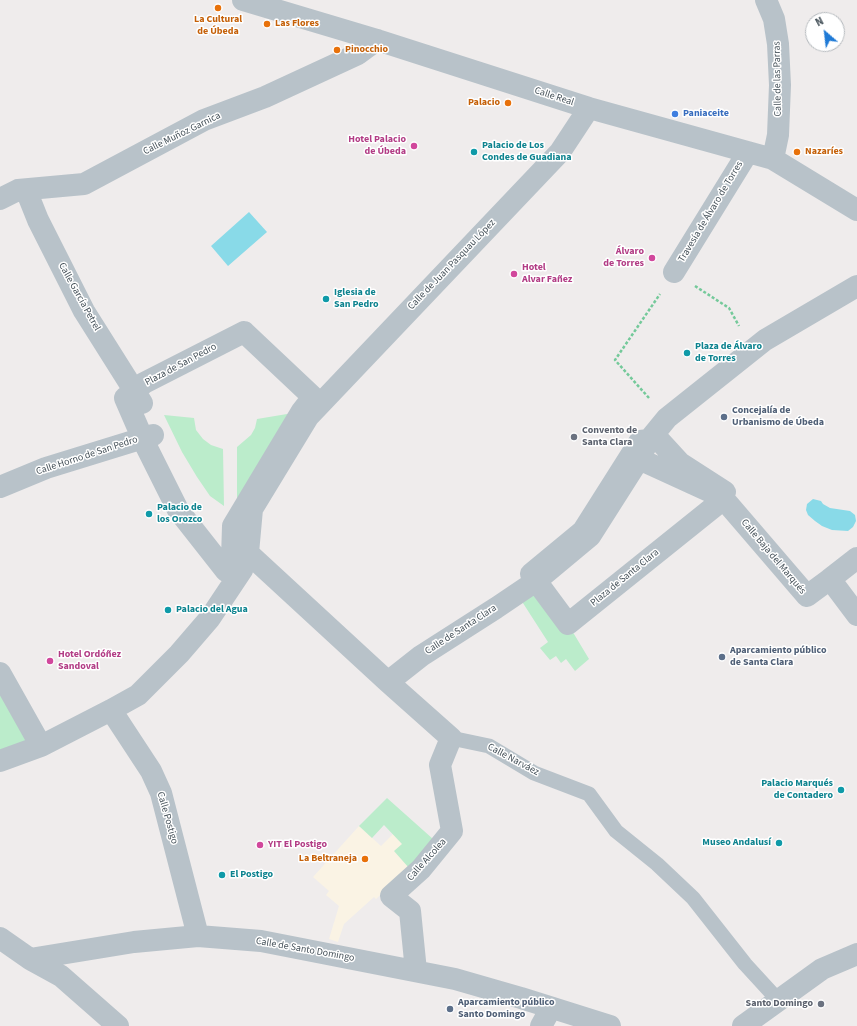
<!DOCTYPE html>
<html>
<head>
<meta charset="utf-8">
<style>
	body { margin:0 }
	#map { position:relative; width:857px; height:1026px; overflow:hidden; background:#efecec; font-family:"Source Sans 3",sans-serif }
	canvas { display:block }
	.north { position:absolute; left:805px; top:12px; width:40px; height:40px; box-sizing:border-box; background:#fff; border:1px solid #b5b9bd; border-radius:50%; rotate:332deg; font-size:11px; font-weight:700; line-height:16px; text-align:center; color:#455159 }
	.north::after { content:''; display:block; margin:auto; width:14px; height:18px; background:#1f7ad6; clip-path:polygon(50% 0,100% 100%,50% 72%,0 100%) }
</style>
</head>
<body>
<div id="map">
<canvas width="857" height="1026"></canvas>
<div class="north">N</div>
</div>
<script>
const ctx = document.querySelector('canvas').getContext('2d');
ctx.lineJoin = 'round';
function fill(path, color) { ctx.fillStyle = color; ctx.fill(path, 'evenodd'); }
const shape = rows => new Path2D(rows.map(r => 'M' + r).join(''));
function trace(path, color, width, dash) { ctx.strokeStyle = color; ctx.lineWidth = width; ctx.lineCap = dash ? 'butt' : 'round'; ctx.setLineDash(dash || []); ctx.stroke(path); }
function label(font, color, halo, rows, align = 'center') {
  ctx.font = font + ' "Source Sans 3",sans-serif'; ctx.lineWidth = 3; ctx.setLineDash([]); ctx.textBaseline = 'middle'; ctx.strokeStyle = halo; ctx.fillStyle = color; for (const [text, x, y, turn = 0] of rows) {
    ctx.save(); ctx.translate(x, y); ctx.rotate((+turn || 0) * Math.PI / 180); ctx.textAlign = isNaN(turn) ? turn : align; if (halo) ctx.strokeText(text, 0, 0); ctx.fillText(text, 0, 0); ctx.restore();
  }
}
const commercial = shape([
	[359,826,381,846,393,834,402,844,409,868,376,899,374,897,344,924,338,942,329,939,339,906,326,895,329,891,313,877]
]);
const green = shape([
	[293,413,237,510,237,447,251,435,255,428,257,419],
	[164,415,194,418,196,430,203,439,211,445,223,449,224,506,210,496,197,477,182,452],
	[540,587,568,624,589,659,575,671,566,659,561,663,556,656,550,660,540,648,548,642,521,600],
	[0,690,32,745,0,755],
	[387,798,433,839,409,868,394,851,402,844,384,825,372,838,359,826]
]);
const water = shape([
	[249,212,267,232,228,266,211,246],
	[813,499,821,501,823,504,830,508,850,511,855,515,856,521,853,527,848,531,832,530,822,526,815,521,808,515,806,510,807,504]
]);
const path = shape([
	[695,286,729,308,739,326],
	[649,398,615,360,660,294]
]);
const lane = shape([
	[451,738,489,746,534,773,589,794,616,831,657,864,693,898,745,964,778,1000]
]);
const street = shape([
	[243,0,377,40,589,108,773,159,857,210],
	[766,0,774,19,778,44,780,85,778,135,773,159],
	[26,190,38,220,84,311,142,403],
	[0,199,18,190,84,184,204,120,265,97,358,54,377,40],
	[674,272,748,152],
	[244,332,313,397,302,411,233,526,232,558,226,571,178,510,145,444,125,398,144,383,244,332],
	[658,439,680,463,725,492,720,502,568,624,531,574,583,531,640,441,658,439],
	[639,459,722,497,807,596,830,579,857,615],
	[0,487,46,468,153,435],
	[248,553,388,682,451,738,440,765,452,831,421,869,391,896,410,911,416,971],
	[830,579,857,558],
	[0,673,41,746],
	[388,682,421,656,496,608,536,581,590,536,639,459,649,440,667,418,765,340,857,286],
	[111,710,151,771,161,793,198,936],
	[0,761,41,746,111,710,138,695,179,654,210,618,242,570,248,553,252,509,308,417,560,152,589,108],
	[0,938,30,959,61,976,118,1026],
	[30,959,134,942,198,936,261,941,455,979,521,998,610,1026],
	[541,1026,551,1008],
	[743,1026,822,969,857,954]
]);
const markers = [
	[218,8,4,"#e8710a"],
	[267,24,4,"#e8710a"],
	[337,50,4,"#e8710a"],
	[508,103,4,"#e8710a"],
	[675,114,4,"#3f7fe0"],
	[414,146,4,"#d1479c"],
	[474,152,4,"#0f9aa8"],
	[797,152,4,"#e8710a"],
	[652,258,4,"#d1479c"],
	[514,274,4,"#d1479c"],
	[326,299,4,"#0f9aa8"],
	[687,353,4,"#0f9aa8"],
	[724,417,4,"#5c6f8a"],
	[574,437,4,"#6b7280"],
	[149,514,4,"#0f9aa8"],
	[168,610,4,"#0f9aa8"],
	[722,657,4,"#5c6f8a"],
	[50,661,4,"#d1479c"],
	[841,790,4,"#0f9aa8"],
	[779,843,4,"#0f9aa8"],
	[260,845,4,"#d1479c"],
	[365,859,4,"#e8710a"],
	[222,875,4,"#0f9aa8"],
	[821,1004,4,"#6b7280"],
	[450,1009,4,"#5c6f8a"]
];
const foodNames = [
	["La Cultural",218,20,"center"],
	["de Úbeda",218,32,"center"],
	["Las Flores",275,24],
	["Pinocchio",345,50],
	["Palacio",500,103,"right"],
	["Nazaríes",805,152],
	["La Beltraneja",357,859,"right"]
];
const streetNames = [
	["Calle de las Parras",778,79,-91],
	["Calle Real",554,97,18],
	["Calle Muñoz Garnica",182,134,-26],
	["Travesía de Álvaro de Torres",711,212,-59],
	["Calle de Juan Pasquau López",452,265,-46],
	["Calle García Petrel",79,297,61],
	["Plaza de San Pedro",181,365,-28],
	["Calle Horno de San Pedro",87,456,-18],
	["Calle Baja del Marqués",773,557,50],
	["Plaza de Santa Clara",625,578,-39],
	["Calle de Santa Clara",461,630,-33],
	["Calle Narváez",513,760,28],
	["Calle Postigo",167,818,74],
	["Calle Alcolea",427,860,-48],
	["Calle de Santo Domingo",305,950,10]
];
const shopNames = [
	["Paniaceite",683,114]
];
const hotelNames = [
	["Hotel Palacio",406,140,"right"],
	["de Úbeda",406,152,"right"],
	["Álvaro",644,252,"right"],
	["de Torres",644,264,"right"],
	["Hotel",522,268],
	["Alvar Fañez",522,280],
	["Hotel Ordóñez",58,655],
	["Sandoval",58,667],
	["YIT El Postigo",268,845]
];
const cultureNames = [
	["Palacio de Los",482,146],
	["Condes de Guadiana",482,158],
	["Iglesia de",334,293],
	["San Pedro",334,305],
	["Plaza de Álvaro",695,347],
	["de Torres",695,359],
	["Palacio de",157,508],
	["los Orozco",157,520],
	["Palacio del Agua",176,610],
	["Palacio Marqués",833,784,"right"],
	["de Contadero",833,796,"right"],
	["Museo Andalusí",771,843,"right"],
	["El Postigo",230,875]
];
const serviceNames = [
	["Concejalía de",732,411],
	["Urbanismo de Úbeda",732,423],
	["Aparcamiento público",730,651],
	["de Santa Clara",730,663],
	["Aparcamiento público",458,1003],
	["Santo Domingo",458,1015]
];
const worshipNames = [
	["Convento de",582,431],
	["Santa Clara",582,443],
	["Santo Domingo",813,1004,"right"]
];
fill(commercial, '#faf3e4');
fill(green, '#bbeccb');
fill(water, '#89dae8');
trace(path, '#74c99a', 2.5, [3, 2]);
trace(lane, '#b8c2c9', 15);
trace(street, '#b8c2c9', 22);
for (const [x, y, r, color] of markers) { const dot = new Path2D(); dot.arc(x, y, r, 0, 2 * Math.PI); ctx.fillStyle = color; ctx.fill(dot); trace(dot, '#fff', 1.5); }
label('bold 10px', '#c56008', '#fff', foodNames, 'left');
label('10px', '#455159', '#fff', streetNames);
label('bold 10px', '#366cbe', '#fff', shopNames, 'left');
label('bold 10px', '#b23c85', '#fff', hotelNames, 'left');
label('bold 10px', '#0d838f', '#fff', cultureNames, 'left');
label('bold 10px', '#4e5e75', '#fff', serviceNames, 'left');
label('bold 10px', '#5b616d', '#fff', worshipNames, 'left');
</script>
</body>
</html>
